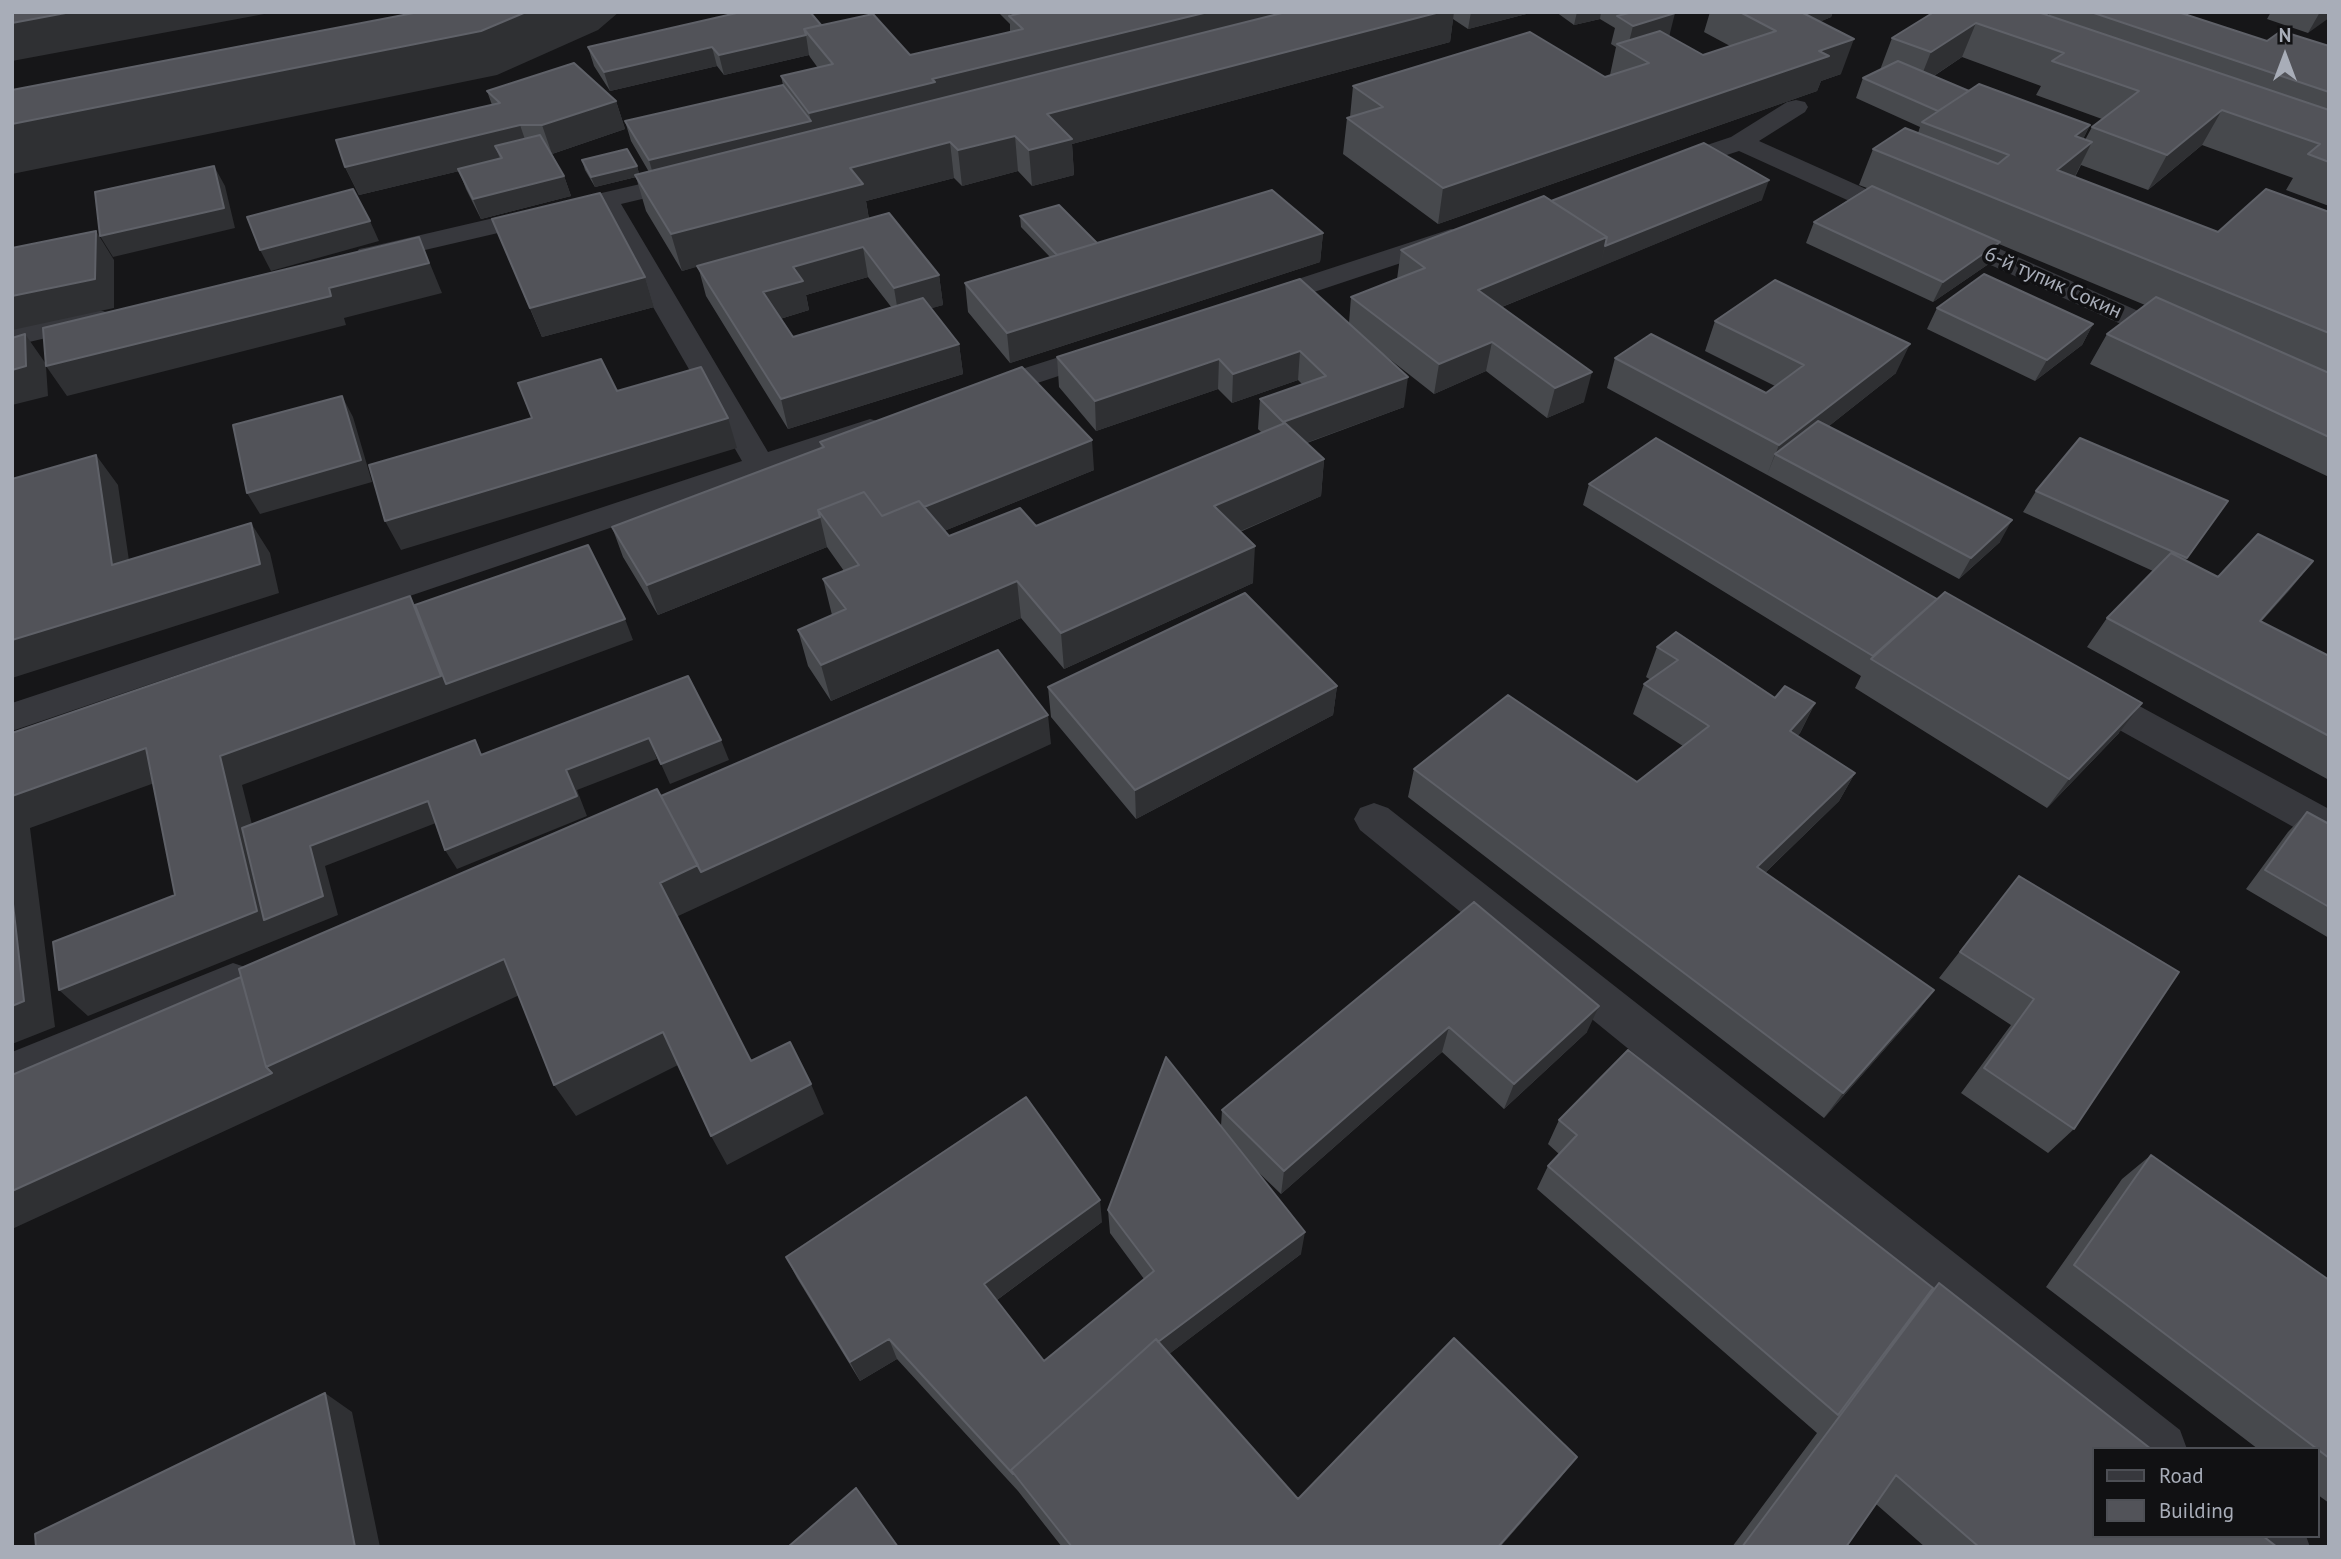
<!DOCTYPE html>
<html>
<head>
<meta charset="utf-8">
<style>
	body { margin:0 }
	#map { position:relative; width:2341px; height:1559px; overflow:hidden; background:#161618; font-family:"PT Sans",sans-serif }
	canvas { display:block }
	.frame { position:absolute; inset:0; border:14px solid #a8adb8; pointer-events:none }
	.legend { position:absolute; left:2092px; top:1447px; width:228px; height:91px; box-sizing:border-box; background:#111113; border:2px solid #4d4f55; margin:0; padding:9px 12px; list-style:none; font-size:21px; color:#a8adb8 }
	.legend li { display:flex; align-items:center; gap:14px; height:35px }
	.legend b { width:35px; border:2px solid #4d4f55 }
	.north { position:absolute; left:2250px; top:21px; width:70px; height:70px; -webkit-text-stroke:5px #111113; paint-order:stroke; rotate:0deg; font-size:19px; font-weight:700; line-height:28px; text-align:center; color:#a8adb8 }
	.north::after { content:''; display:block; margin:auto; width:24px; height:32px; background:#a8adb8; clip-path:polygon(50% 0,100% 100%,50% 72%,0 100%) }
</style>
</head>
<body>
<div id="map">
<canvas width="2341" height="1559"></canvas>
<div class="frame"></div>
<ul class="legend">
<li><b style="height:9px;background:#37383d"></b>Road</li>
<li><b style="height:19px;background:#525359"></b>Building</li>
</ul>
<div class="north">N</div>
</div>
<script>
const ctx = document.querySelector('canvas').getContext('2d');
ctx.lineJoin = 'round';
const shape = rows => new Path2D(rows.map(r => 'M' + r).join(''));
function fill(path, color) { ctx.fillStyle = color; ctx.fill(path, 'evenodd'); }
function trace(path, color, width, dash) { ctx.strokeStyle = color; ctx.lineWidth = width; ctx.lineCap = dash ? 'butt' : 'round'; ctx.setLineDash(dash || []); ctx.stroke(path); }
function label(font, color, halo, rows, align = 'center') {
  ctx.font = font + ' "PT Sans",sans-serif'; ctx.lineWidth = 7; ctx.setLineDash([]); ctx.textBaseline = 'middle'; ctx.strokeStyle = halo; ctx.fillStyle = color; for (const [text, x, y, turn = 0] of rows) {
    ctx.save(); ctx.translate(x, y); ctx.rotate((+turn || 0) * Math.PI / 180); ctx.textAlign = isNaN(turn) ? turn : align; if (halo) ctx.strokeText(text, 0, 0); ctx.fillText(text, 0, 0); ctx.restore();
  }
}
const minor = shape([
	[1796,100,1805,102,1808,107,1805,112,1759,141,2185,332,2190,338,2185,344,2175,347,2165,344,1739,151,1668,174,1659,171,1655,166,1659,161,1731,137,1787,102,1796,100],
	[692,172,701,175,705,180,701,185,621,204,768,452,870,419,881,422,886,429,881,436,12,731,12,703,742,461,597,210,369,263,359,261,355,255,359,249,369,247,692,172],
	[1451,229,1461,231,1465,237,1461,243,1266,308,1256,311,1246,308,1242,302,1246,296,1451,229],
	[96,309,106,312,110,318,106,324,12,346,12,328,96,309],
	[1109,341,1119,344,1124,350,1119,356,980,402,969,400,965,393,969,386,1109,341],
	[2084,679,2097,683,2329,809,2329,844,2315,839,2071,703,2066,693,2071,683,2084,679],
	[1374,803,1388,808,2180,1430,2187,1449,2119,1449,1360,830,1354,819,1360,808,1374,803],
	[233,963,248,968,254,981,248,994,12,1093,12,1052,233,963],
	[2243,1536,2306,1536,2310,1547,2247,1547,2243,1536]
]);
const wall = shape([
	[998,12,1534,12,1468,29,1453,19,1450,42,1072,144,1074,175,1032,186,1018,171,962,186,954,178,866,201,869,219,939,275,943,305,931,308,959,344,963,374,788,429,706,296,698,266,682,271,646,211,636,177,595,187,585,170,582,160,637,166,639,174,649,172,631,141,625,121,783,85,781,76,818,68,810,57,809,55,724,75,717,66,610,91,594,66,588,47,821,25,910,55,1010,32,1010,24],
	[868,277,892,308,793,337,780,319,809,310,806,295],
	[1556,12,1673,12,1669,36,1703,55,1730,46,1704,32,1710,12,1833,12,1831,17,1819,22,1841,74,1821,81,1817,91,1438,224,1343,154,1347,118,1350,117,1353,86,1605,77,1610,75,1616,47,1611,44,1615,28,1600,19,1574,25],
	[1934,12,2048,16,2050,12,2178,12,2267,41,2329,46,2329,206,2286,190,2293,178,2202,145,2148,190,2081,165,2075,177,2218,232,2329,212,2329,477,2090,364,2107,334,2145,305,1999,244,1990,263,1933,302,1806,243,1814,222,1867,188,1859,185,1873,149,1918,133,1920,127,1856,98,1863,78,1880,70,1892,38],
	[1962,57,2041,86,2036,95,2102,119,2092,127,2085,140,2083,139,2090,125,1969,91,1934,76],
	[2271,12,2329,12,2308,33,2267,19],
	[487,91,616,101,625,129,552,154,564,176,571,196,481,219,466,189,459,171,359,195,345,167,492,105],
	[1762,200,1502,307,1584,402,1547,418,1486,371,1434,394,1378,350,1404,407,1307,443,1324,459,1321,496,1240,532,1253,583,1064,669,1021,618,831,701,808,666,798,630,832,615,823,579,844,571,827,547,658,615,623,557,612,527,821,449,820,442,1094,470,944,531,949,536,1036,526,1262,433,1258,429,1260,399,1302,384,1298,380,1232,403,1218,389,1096,431,1059,387,1057,357,1349,323,1351,297,1397,279,1401,250,1551,201],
	[1020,216,1097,243,1323,233,1320,262,1010,363,968,312,965,283,1050,257,1021,227],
	[492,219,645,277,654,307,542,337],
	[1937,308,2093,324,2082,345,2035,381,1927,329],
	[1715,321,1896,373,1829,426,2000,542,1959,579,1607,388,1615,358,1766,393,1775,386,1705,351],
	[1589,484,2119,733,2047,808,1855,688,1861,676,1583,505],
	[2036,491,2228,501,2186,560,2218,577,2313,561,2261,621,2329,656,2329,780,2087,647,2107,618,2153,571,2023,512],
	[1657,647,1775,698,1815,703,1800,733,1797,736,1855,773,1839,801,1765,873,1934,990,1914,1016,1824,1118,1408,797,1414,769,1637,782,1683,746,1633,714,1644,684,1651,680,1646,677],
	[1337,686,1333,715,1136,819,1051,717,1048,687],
	[2307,812,2329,824,2329,938,2246,889,2288,832],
	[2019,876,2074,1129,2048,1153,1961,1093,2011,1025,1939,978],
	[1474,902,1587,1032,1504,1109,1442,1052,1281,1194,1254,1168,1301,1254,1169,1354,1298,1499,1577,1457,1560,1478,1500,1547,1062,1547,1018,1491,897,1359,860,1381,797,1278,786,1257,1102,1222,997,1300,1044,1361,1144,1279,1110,1233,1108,1210,1221,1126,1222,1110],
	[1559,1120,1933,1288,1939,1283,2277,1547,1925,1547,1876,1504,1846,1547,1732,1547,1817,1433,1537,1189,1548,1166,1559,1154,1548,1144],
	[2151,1155,2329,1280,2329,1503,2318,1495,2318,1449,2258,1449,2046,1287,2122,1179]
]);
const shadedWall = shape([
	[71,12,275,12,12,61,12,23],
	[526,12,619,12,598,30,497,75,12,174,12,124],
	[1010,12,1065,12,1010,17],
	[1208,12,1319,12,655,181,649,160,811,121,809,113,932,79],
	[1440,12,1454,12,1450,42,1072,144,1074,175,1032,186,1029,150,1047,114],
	[1471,12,1534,12,1468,29],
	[1577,12,1601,12,1600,19,1574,25],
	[1802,12,1833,12,1831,17,1796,32],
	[2320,12,2329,12,2329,18,2308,33],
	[1675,13,1668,41,1627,50,1633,26],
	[1976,23,1962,57,1917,87,1931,52],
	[806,35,809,55,724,75,719,55],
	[1854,39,1841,74,1821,81,1817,91,1438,224,1443,188],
	[712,47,717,66,610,91,604,72],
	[616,101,625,129,552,154,542,125],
	[2222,110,2202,145,2148,190,2167,155],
	[520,125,530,154,495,146,501,161,359,195,345,167],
	[2090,125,2074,157,2092,142,2074,178,2039,206,2075,136],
	[1015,136,1018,171,962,186,958,150],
	[950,142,954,178,866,201,869,220,682,271,671,234,850,168],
	[214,166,225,186,235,228,113,257,100,236],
	[637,166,640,176,595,187,591,177],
	[564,176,571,196,481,219,473,199],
	[1769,180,1762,200,1600,267,1605,246],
	[370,221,379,241,271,271,260,250],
	[96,231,114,260,114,308,12,330,12,296],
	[1323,233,1320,262,1010,363,1007,333],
	[419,237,442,293,344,318,346,325,67,396,46,366,48,396,12,405,12,370,25,334,46,364,329,288],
	[1607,237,1600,267,1472,319,1478,290],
	[2000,242,1990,263,1933,302,1943,282],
	[863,247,868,277,806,295,809,310,770,322,763,292,793,267],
	[939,275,943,305,899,318,894,288],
	[645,277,654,307,542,337,530,308],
	[2093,324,2082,345,2035,381,2047,360],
	[1492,342,1486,371,1434,394,1439,364],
	[959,344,963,374,788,429,781,399],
	[1910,344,1896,373,1786,460,1775,454,1767,475,1779,445],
	[1300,351,1298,380,1232,403,1233,374],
	[1219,359,1218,389,1096,431,1095,401],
	[1592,372,1584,402,1547,418,1555,388],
	[1408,377,1404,407,1281,452,1283,422],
	[342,396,353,417,372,482,260,514,247,493],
	[728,418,737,448,401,550,385,521],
	[1092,440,1094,470,890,553,884,523],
	[96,455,118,485,134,595,112,565],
	[1324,459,1321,496,1213,543,1214,506],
	[820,517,827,547,658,615,647,585],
	[2012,520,2000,542,1959,579,1971,558],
	[251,523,270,553,279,593,12,678,12,640],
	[1255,546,1253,583,1064,669,1061,633],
	[2313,561,2289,591,2236,650,2260,621],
	[1017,581,1021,618,831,701,821,665],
	[410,596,427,626,625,619,633,640,242,785,275,915,310,846,428,801,441,821,325,866,338,915,88,1016,59,990,257,911,220,756],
	[1337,686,1333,715,1136,819,1135,790],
	[1815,703,1800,733,1776,760,1790,731],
	[2142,703,2119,733,2047,808,2069,779],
	[1048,715,1051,744,676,917,660,883,698,865],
	[649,738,657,759,577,790,587,816,457,869,445,850,566,770],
	[721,740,729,760,670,784,661,764],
	[146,748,171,777,30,828,55,1027,12,1044,12,796],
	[1855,773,1839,801,1742,895,1757,867],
	[504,959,526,992,12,1229,12,1191,266,1067],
	[1934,990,1914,1016,1824,1118,1843,1093],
	[1599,1006,1587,1032,1504,1109,1514,1084],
	[1449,1027,1442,1052,1281,1194,1284,1171],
	[663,1032,680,1064,576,1116,554,1085],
	[811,1084,824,1114,727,1165,711,1136],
	[1100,1200,1102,1222,990,1305,984,1284],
	[1305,1232,1301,1254,1156,1364,1156,1344],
	[889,1339,897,1359,860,1381,850,1362],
	[325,1393,352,1412,380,1547,355,1547],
	[1577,1457,1560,1478,1500,1547,1498,1547]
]);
const building = shape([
	[12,12,71,12,12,23,12,12],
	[419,12,526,12,481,31,12,124,12,90,419,12],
	[741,12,810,12,821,25,804,29,806,35,719,55,712,47,604,72,588,47,741,12],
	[1025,12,1208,12,932,79,935,82,809,113,781,76,833,64,804,29,873,14,910,55,1023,29,1009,16,1025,12],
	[1286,12,1440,12,1047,114,1072,139,1029,150,1015,136,958,150,950,142,850,168,863,184,671,234,635,175,1286,12],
	[1633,12,1673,12,1675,13,1633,26,1617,16,1633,12],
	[1740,12,1801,12,1854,39,1819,51,1829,56,1443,188,1347,118,1383,107,1353,86,1530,32,1605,77,1649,63,1617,44,1660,31,1703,55,1776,31,1740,12],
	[1934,12,2038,12,2329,110,2329,162,2308,154,2320,144,2222,110,2167,155,2092,127,2139,91,2052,61,2064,53,1976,23,1931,52,1892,38,1934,12],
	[2091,12,2178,12,2267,41,2281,31,2329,46,2329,92,2091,12],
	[1898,61,1969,91,1938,111,1863,78,1898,61],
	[574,63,616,101,542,125,520,125,345,167,336,140,500,103,487,91,574,63],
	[1979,84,2090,125,2075,136,2092,142,2057,170,2218,232,2266,189,2329,212,2329,333,1873,149,1905,128,1998,164,2009,155,1922,122,1979,84],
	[783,85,811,121,649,160,625,121,783,85],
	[540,135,564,176,473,199,458,169,502,158,495,146,540,135],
	[1704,143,1769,180,1605,246,1607,237,1551,201,1704,143],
	[627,149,637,166,591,177,582,160,627,149],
	[214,166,224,208,100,236,95,192,214,166],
	[1872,186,2000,242,1943,282,1814,222,1872,186],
	[353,189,370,221,260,250,247,217,353,189],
	[1272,190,1323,233,1007,333,965,283,1272,190],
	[600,193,645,277,530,308,492,219,600,193],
	[1544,196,1607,237,1478,290,1592,372,1555,388,1492,342,1439,364,1351,297,1425,268,1401,250,1544,196],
	[1059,205,1097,243,1057,255,1020,216,1059,205],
	[889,213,939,275,894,288,863,247,793,267,803,281,763,292,793,337,923,298,959,344,781,399,697,266,889,213],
	[96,231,95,279,12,296,12,248,96,231],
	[419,237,429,263,329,288,331,296,46,366,43,328,419,237],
	[1984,274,2093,324,2047,360,1937,308,1984,274],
	[1300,279,1408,377,1283,422,1260,399,1326,376,1300,351,1233,374,1219,359,1095,401,1057,357,1300,279],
	[1775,280,1910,344,1779,445,1615,358,1651,334,1766,393,1804,365,1715,321,1775,280],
	[2156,297,2329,373,2329,437,2107,334,2156,297],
	[25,334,26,366,12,370,12,338,25,334],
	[601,359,617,391,701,367,728,418,385,521,369,465,532,418,518,383,601,359],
	[1022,367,1092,440,924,507,919,501,882,516,864,492,818,510,820,517,647,585,612,527,824,447,820,442,1022,367],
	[342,396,361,460,247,493,233,425,342,396],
	[1818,421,2012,520,1971,558,1775,454,1818,421],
	[1285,423,1324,459,1214,506,1255,546,1061,633,1017,581,821,665,798,630,846,609,823,579,859,565,818,510,864,492,882,516,919,501,949,536,1020,508,1036,526,1285,423],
	[1656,438,1937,599,1873,656,1589,484,1656,438],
	[2080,438,2228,501,2187,558,2036,491,2080,438],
	[96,455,112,565,251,523,260,564,12,640,12,479,96,455],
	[2258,534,2313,561,2260,621,2329,656,2329,736,2107,618,2171,553,2218,577,2258,534],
	[588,545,625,619,446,684,415,605,588,545],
	[1945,592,2142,703,2069,779,1871,659,1945,592],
	[1245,593,1337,686,1135,790,1048,687,1245,593],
	[410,596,441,676,220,756,257,911,59,990,53,942,175,895,146,748,12,796,12,733,410,596],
	[1676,632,1775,698,1785,686,1815,703,1790,731,1855,773,1757,867,1934,990,1843,1093,1414,769,1508,695,1637,782,1709,726,1644,684,1678,660,1657,647,1676,632],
	[998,650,1048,715,701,872,661,796,998,650],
	[688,676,721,740,661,764,649,738,566,770,577,796,445,850,428,801,310,846,323,896,264,920,242,828,475,740,481,755,688,676],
	[657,789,698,865,660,883,751,1061,790,1042,811,1084,711,1136,663,1032,554,1085,504,959,266,1067,239,969,657,789],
	[2307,812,2329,824,2329,907,2265,870,2307,812],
	[2019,876,2179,972,2074,1129,1984,1068,2034,999,1960,952,2019,876],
	[12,895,24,1001,12,1006,12,895],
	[1474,902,1599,1006,1514,1084,1449,1027,1284,1171,1222,1110,1474,902],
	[241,977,266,1067,272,1073,12,1191,12,1075,241,977],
	[1628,1050,1933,1288,1838,1415,1548,1166,1577,1135,1559,1120,1628,1050],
	[1166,1057,1305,1232,1158,1342,1156,1339,1011,1470,1013,1474,889,1339,850,1362,786,1257,1026,1097,1100,1200,984,1284,1044,1361,1154,1271,1108,1210,1166,1057],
	[2151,1155,2329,1280,2329,1458,2074,1265,2151,1155],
	[1939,1283,2151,1449,2094,1449,2094,1536,2263,1536,2277,1547,1979,1547,1896,1475,1846,1547,1742,1547,1939,1283],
	[1454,1338,1577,1457,1498,1547,1072,1547,1011,1470,1156,1339,1298,1499,1454,1338],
	[325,1393,355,1547,36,1547,35,1534,325,1393],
	[856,1488,898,1547,788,1547,856,1488]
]);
const farStreetnames = [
	["6-й тупик Сокин",2053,283,24]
];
fill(minor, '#37383d');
fill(wall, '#47494d');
fill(shadedWall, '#2f3033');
fill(building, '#525359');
trace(building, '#5f6168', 2);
label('21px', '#a8adb8', '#111113', farStreetnames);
</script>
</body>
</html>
